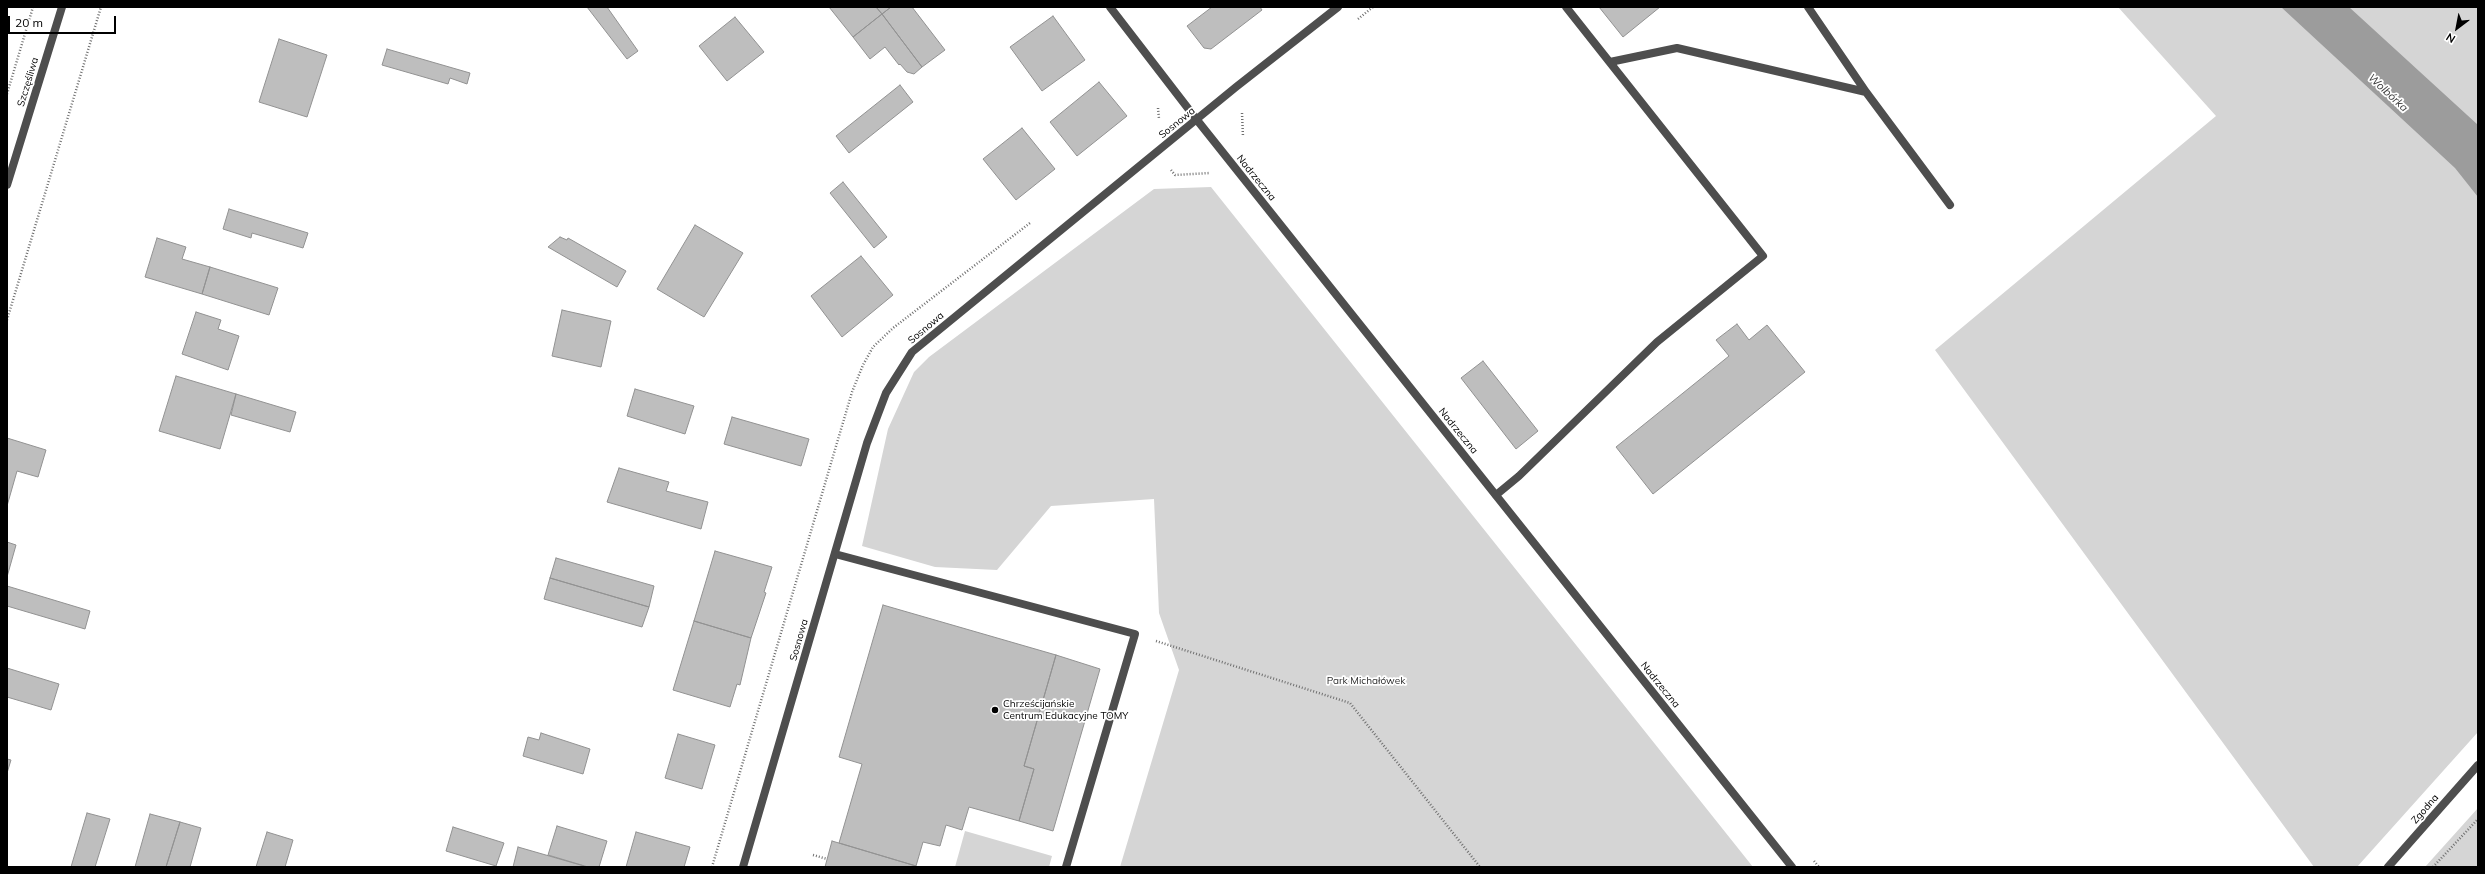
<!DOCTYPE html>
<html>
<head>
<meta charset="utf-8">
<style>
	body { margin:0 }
	#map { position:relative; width:2485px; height:874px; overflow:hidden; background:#fff; font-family:Mulish,sans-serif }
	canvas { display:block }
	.frame { position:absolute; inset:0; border:8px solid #000; pointer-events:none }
	.north { position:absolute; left:2437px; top:8px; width:40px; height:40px; -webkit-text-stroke:3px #fff; paint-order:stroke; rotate:212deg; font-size:11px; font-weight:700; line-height:16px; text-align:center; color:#000 }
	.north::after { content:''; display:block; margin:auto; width:14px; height:18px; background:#000; clip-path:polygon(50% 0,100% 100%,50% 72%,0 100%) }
	.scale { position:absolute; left:8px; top:16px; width:108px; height:18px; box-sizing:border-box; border:2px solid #000; border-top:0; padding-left:5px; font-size:12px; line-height:14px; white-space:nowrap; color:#000; -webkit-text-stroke:3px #fff; paint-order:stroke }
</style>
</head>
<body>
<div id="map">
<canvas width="2485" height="874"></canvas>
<div class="frame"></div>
<div class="north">N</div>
<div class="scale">20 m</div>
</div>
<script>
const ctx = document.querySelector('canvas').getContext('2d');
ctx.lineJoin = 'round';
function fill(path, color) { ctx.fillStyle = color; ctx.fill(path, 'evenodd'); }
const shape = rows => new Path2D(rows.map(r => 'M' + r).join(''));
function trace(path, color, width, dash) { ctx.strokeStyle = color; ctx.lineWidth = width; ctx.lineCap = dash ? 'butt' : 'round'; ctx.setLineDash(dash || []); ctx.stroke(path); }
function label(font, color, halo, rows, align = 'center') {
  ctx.font = font + ' Mulish,sans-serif'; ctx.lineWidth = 3.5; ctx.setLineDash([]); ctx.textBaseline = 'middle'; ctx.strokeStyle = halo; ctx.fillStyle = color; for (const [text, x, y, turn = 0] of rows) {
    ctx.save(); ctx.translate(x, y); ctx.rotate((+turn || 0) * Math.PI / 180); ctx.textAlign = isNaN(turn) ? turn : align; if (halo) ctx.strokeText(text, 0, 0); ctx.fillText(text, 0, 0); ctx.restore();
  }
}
const green = shape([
	[2118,7,2478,7,2478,732,2357,867,2314,867,1935,350,2216,116],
	[1211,187,1753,867,1120,867,1179,670,1159,613,1154,499,1051,506,997,570,935,567,862,546,888,429,914,372,929,357,1154,189],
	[2478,808,2478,867,2425,867],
	[965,831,1052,856,1049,867,955,867]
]);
const water = shape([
	[2281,7,2349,7,2478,125,2478,197,2455,168]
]);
const building = shape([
	[587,7,607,7,638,51,627,59,587,7],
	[829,7,876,7,882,14,853,37,829,7],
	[876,7,891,7,882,14,876,7],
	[891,7,912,7,945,50,922,67,882,14,891,7],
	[1212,7,1260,7,1262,10,1211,49,1204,48,1187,26,1212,7],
	[1599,7,1660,7,1623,37,1599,7],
	[882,14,922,67,914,74,907,72,900,64,899,65,885,47,870,59,853,37,882,14],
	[1053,16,1085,60,1042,91,1010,47,1053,16],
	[735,17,764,52,727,81,699,46,735,17],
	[279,39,327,55,307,117,259,102,279,39],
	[387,49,470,73,467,84,450,78,448,84,382,65,387,49],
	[1099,82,1127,116,1077,156,1050,122,1099,82],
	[900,85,913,102,849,153,836,136,900,85],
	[1022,128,1055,169,1016,200,983,159,1022,128],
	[843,182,887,237,874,248,830,193,843,182],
	[229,209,308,233,303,248,252,233,251,238,223,229,229,209],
	[695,225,743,253,704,317,657,289,695,225],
	[560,237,567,240,568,238,626,271,617,287,548,247,560,237],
	[157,238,186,247,182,259,210,267,202,294,145,277,157,238],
	[861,256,893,295,842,337,811,296,861,256],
	[210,267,278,288,269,315,202,294,210,267],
	[562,310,611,321,601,367,552,356,562,310],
	[196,312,221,320,218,329,239,336,228,370,182,354,196,312],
	[1737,324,1749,340,1767,325,1805,372,1653,494,1616,447,1729,356,1716,340,1737,324],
	[1483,361,1538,431,1516,449,1461,378,1483,361],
	[176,376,236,394,220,449,159,431,176,376],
	[635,389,694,406,685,434,627,416,635,389],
	[236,394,296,412,290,432,231,415,236,394],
	[732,417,809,439,801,466,724,444,732,417],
	[7,438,46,450,38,477,17,471,7,506,7,438],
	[619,468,669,482,666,491,708,502,701,529,607,502,619,468],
	[7,542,16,545,7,577,7,542],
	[715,551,772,567,764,592,766,593,751,638,694,621,715,551],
	[556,558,654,586,649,607,550,578,556,558],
	[550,578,649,607,642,627,544,599,550,578],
	[7,586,90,611,85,629,7,606,7,586],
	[883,605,1056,655,1024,766,1034,769,1019,821,969,807,962,830,946,825,940,846,923,842,916,866,839,843,862,764,839,757,883,605],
	[694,621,751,638,740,685,737,684,730,707,673,690,694,621],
	[1056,655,1100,669,1053,831,1019,821,1034,769,1024,766,1056,655],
	[7,668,59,684,51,710,7,697,7,668],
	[541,733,590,749,583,774,523,756,528,737,539,740,541,733],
	[678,734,715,745,702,789,665,778,678,734],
	[7,759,11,760,7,773,7,759],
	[87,813,110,819,95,867,71,867,87,813],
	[150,814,180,822,166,867,135,867,150,814],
	[180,822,201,828,190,867,166,867,180,822],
	[557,826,607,841,599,867,588,867,548,855,557,826],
	[453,827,504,843,496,866,446,851,453,827],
	[267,832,293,840,285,867,256,867,267,832],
	[636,832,690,847,684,867,626,867,636,832],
	[832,841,916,866,916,867,825,867,832,841],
	[518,847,584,866,584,867,513,867,518,847]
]);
const path = shape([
	[1358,19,1373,7],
	[7,94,33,7],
	[1158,108,1159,119],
	[1242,113,1243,137],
	[1171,170,1175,175,1210,173],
	[7,320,101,7],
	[1156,641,1350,703,1480,867],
	[813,855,827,859],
	[1814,861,1819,867],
	[712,867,852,392,863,365,873,347,893,328,1030,223],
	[2433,867,2478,819]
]);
const service = shape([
	[1610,62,1677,48,1866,92,1808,7],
	[1866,92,1950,205],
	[1496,495,1519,476,1657,342,1763,256,1566,7],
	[835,554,1135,634,1066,867]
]);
const minor = shape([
	[1110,7,1197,120,1792,867],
	[743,867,867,443,886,393,912,352,1236,87,1338,7],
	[2388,867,2478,765]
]);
const tertiary = shape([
	[7,185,62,7]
]);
const markers = [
	[995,710,4,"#000"]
];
const streetNames = [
	["Szczęśliwa",28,82,-73],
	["Sosnowa",1177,123,-39],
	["Nadrzeczna",1256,178,51],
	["Sosnowa",926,328,-40],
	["Nadrzeczna",1458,431,51],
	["Sosnowa",799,640,-74],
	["Nadrzeczna",1660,685,51],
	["Zgodna",2425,809,-49]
];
const parkNames = [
	["Park Michałówek",1366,681]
];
const poiNames = [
	["Chrześcijańskie",1003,704],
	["Centrum Edukacyjne TOMY",1003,716]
];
const waterNames = [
	["Wolbórka",2388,93,43]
];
fill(green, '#d5d5d5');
fill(water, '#9c9c9c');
fill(building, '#bebebe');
trace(building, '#929292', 1);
trace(path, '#707070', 2.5, [1, 2]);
trace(service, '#4e4e4e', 8);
trace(minor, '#4e4e4e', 8);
trace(tertiary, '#4e4e4e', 8);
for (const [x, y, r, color] of markers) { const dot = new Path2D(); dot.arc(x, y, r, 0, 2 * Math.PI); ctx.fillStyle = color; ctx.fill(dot); trace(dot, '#fff', 1.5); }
label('10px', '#000', '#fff', streetNames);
label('10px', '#2c2c2c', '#fff', parkNames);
label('10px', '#000', '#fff', poiNames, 'left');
label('italic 11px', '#3d3d3d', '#fff', waterNames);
</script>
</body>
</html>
